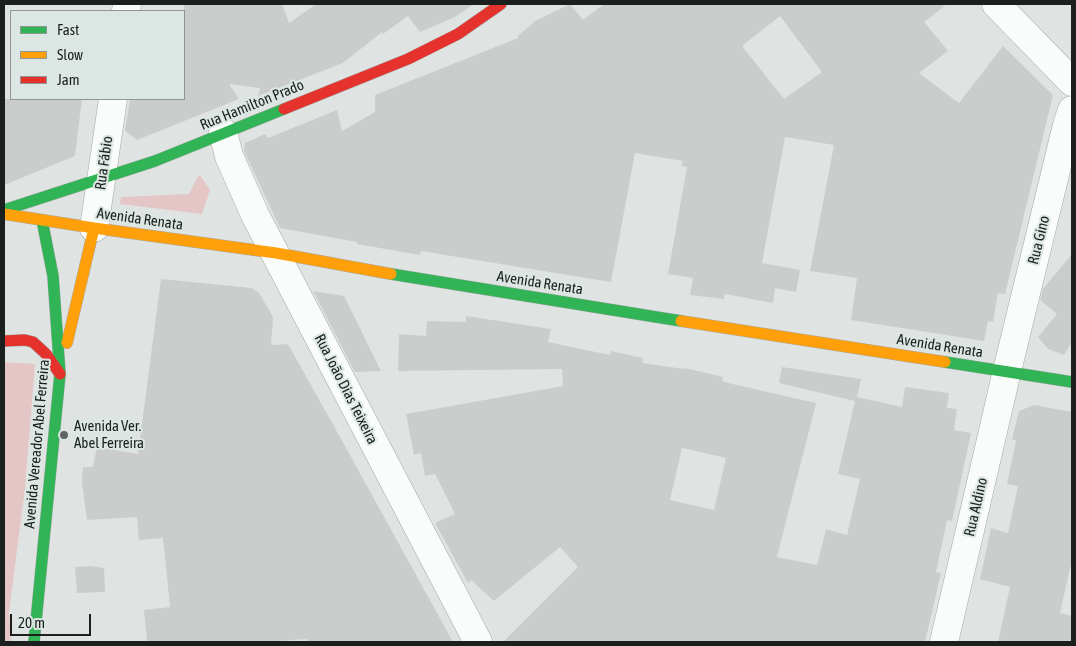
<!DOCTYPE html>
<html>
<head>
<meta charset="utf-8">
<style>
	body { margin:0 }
	#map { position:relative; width:1076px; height:646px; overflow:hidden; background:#dfe4e2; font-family:"Asap Condensed",sans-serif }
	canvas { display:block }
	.frame { position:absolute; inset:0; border:5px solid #1b1f1e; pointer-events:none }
	.legend { position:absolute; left:10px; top:10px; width:175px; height:90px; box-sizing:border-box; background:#dce7e3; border:1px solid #8f9794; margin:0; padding:6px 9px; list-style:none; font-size:15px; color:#1b1f1e }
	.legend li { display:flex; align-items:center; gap:10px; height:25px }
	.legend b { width:25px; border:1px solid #8f9794 }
	.scale { position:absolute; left:10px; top:614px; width:81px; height:22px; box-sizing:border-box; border:2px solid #1b1f1e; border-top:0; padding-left:6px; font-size:15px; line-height:18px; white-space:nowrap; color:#1b1f1e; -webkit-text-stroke:4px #dce7e3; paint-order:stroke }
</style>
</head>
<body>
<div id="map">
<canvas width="1076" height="646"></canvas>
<div class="frame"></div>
<ul class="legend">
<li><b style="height:6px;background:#30b455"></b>Fast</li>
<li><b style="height:6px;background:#ff9f0a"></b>Slow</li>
<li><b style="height:6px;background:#e5322d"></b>Jam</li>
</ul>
<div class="scale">20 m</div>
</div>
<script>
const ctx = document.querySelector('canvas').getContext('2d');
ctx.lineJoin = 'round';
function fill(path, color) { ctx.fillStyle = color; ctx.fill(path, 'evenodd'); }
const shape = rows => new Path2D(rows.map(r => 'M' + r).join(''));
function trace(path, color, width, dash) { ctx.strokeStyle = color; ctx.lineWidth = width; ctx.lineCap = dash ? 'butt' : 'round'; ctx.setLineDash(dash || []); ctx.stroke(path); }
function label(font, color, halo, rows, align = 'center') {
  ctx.font = font + ' "Asap Condensed",sans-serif'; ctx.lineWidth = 4; ctx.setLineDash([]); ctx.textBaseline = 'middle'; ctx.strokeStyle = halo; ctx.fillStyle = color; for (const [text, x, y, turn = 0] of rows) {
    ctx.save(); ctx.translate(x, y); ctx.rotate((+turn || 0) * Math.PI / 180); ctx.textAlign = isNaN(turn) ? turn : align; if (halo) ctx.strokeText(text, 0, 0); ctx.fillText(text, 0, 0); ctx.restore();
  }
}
const green = shape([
	[200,175,210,190,202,214,120,204,121,197,189,194,197,178],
	[4,362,35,364,25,489,9,612,11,642,4,642]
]);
const building = shape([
	[184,4,282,4,289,23,316,4,474,4,455,17,420,32,408,16,383,34,382,32,343,63,258,96,260,88,229,84,239,99,137,140,125,131,130,99,184,99],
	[570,4,583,20,604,4,947,4,924,22,948,51,919,73,959,103,1003,46,1053,95,1005,294,998,293,993,322,988,321,984,341,851,320,857,278,810,271,834,145,785,137,762,263,800,270,796,292,775,288,773,303,725,294,724,299,690,295,693,278,668,274,687,167,681,166,683,161,635,153,611,282,421,251,420,255,357,244,357,242,280,228,244,151,245,143,265,134,268,138,337,110,342,131,375,112,375,95,518,38,518,36,535,21],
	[780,16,822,72,784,99,742,46],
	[4,99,82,99,75,156,4,185],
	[1072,254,1072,342,1064,355,1048,349,1038,337,1057,314,1040,300,1043,289],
	[161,279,252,288,259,293,273,317,271,345,288,344,340,437,453,642,309,642,306,639,265,642,147,641,144,610,170,607,163,538,139,540,137,517,87,520,82,482,83,467,93,467,97,447,138,454],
	[313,291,344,296,381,371,355,372],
	[466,316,551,329,548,342,610,355,611,351,643,358,642,363,684,369,685,368,723,377,722,381,728,383,816,403,777,557,817,565,826,529,847,535,860,479,838,474,855,401,779,383,782,367,861,379,857,397,902,407,905,387,949,393,947,408,957,409,954,430,971,433,952,521,947,520,936,572,941,573,925,642,503,642,578,567,560,547,494,601,471,580,468,583,435,523,455,514,435,474,425,476,421,453,414,455,406,414,563,386,562,369,398,371,399,334,426,336,427,321,466,322],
	[682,448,726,458,714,510,670,500],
	[1034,405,1072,412,1072,560,1060,613,1072,616,1072,642,998,642,1010,587,980,579,991,528,1008,533,1018,486,1007,484,1016,441,1012,439,1019,411],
	[91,566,104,568,105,592,77,593,75,567]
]);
const street = shape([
	[996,4,1072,82],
	[126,11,127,4],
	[223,132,229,156,255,215,478,642],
	[94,228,113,99],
	[944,642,1007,371,1067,125,1072,110]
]);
const fast = shape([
	[4,210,155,161,284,109],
	[391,274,681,321],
	[945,362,1072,382],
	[34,642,60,374,53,276,42,220]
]);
const slow = shape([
	[4,214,94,228,67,343],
	[94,228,276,253,391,274],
	[681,321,945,362]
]);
const jam = shape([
	[284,109,408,59,458,34,501,4],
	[4,341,25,340,33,342,46,354,60,374]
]);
const markers = [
	[64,435,5,"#606463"]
];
const streetNames = [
	["Rua Hamilton Prado",252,105,-22],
	["Rua Fábio",104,163,-82],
	["Avenida Renata",140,219,8],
	["Rua Gino",1039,240,-76],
	["Avenida Renata",540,283,9],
	["Avenida Renata",940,346,9],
	["Rua João Dias Teixeira",346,389,63],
	["Avenida Vereador Abel Ferreira",37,444,-85],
	["Rua Aldino",976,507,-77]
];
const poiNames = [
	["Avenida Ver.",74,426],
	["Abel Ferreira",74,443]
];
fill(green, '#e4c6c6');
fill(building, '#cacdcc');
trace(street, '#a3a7a6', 29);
trace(fast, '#a3a7a6', 12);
trace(slow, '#a3a7a6', 12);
trace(jam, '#a3a7a6', 12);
trace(street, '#fafbfb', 28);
trace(fast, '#30b455', 11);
trace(slow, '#ff9f0a', 11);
trace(jam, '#e5322d', 11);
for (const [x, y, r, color] of markers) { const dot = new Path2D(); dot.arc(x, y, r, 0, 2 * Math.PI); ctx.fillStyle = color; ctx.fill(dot); trace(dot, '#dce7e3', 2); }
label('15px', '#1b1f1e', '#dce7e3', streetNames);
label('15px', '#1b1f1e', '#dce7e3', poiNames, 'left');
</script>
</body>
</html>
